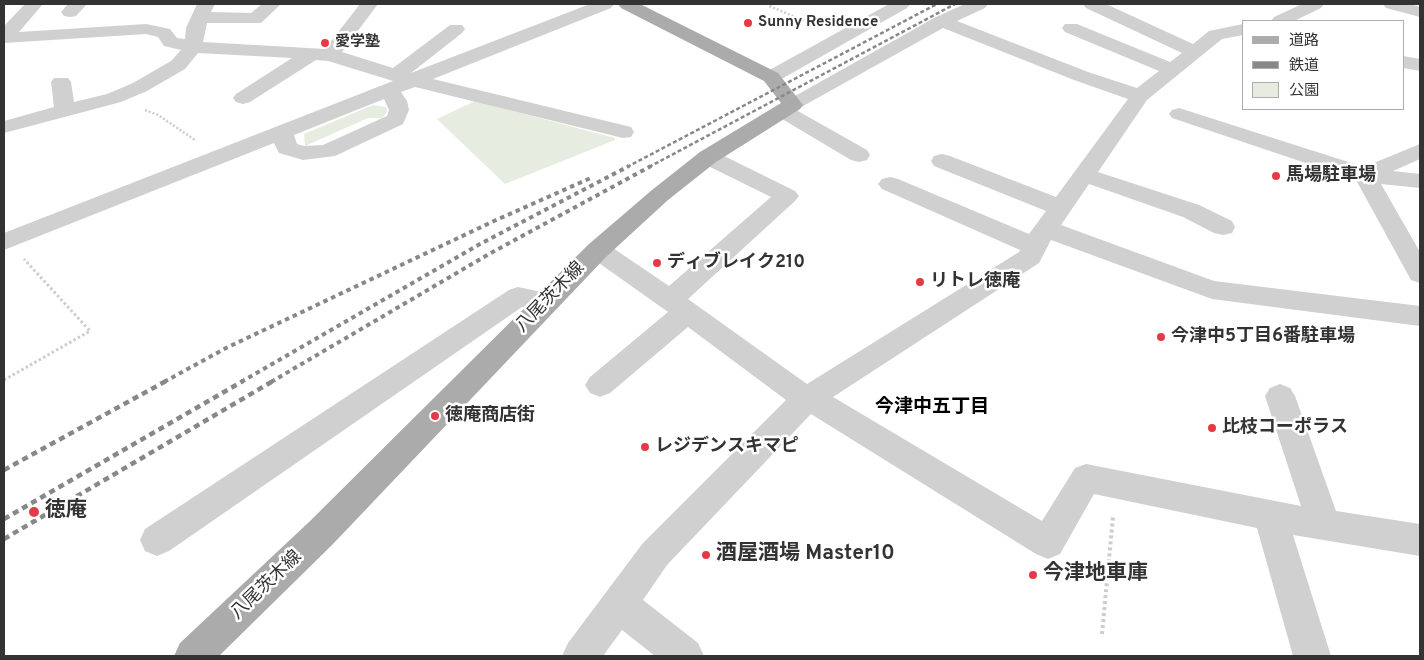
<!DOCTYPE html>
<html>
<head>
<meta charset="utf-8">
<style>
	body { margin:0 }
	#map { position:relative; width:1424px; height:660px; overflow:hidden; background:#fff; font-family:Overpass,"Noto Sans JP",sans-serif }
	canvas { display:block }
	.frame { position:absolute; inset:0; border:5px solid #333; pointer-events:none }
	.legend { position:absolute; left:1242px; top:20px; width:162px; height:90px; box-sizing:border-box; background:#fff; border:1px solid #adadad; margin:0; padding:6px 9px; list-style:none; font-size:15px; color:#333 }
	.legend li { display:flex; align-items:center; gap:10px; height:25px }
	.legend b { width:25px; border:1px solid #adadad }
</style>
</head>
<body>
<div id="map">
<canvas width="1424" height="660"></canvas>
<div class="frame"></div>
<ul class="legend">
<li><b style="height:6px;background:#ababab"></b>道路</li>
<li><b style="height:6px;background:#888"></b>鉄道</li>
<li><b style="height:14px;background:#e6ecdf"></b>公園</li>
</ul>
</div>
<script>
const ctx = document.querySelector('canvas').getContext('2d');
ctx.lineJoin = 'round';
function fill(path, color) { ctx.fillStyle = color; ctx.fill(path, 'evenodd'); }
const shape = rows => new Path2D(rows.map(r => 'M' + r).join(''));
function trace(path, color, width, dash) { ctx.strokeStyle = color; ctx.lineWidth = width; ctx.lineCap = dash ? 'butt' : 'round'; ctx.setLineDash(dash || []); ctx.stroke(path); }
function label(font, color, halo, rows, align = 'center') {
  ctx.font = font + ' Overpass,"Noto Sans JP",sans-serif'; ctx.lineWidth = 5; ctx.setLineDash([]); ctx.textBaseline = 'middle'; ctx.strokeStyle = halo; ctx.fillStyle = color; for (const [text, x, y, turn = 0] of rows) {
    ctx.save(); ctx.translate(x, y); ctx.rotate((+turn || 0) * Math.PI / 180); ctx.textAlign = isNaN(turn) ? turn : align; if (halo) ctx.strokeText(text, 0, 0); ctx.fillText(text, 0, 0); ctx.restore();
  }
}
const green = shape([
	[475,101,615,138,615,140,505,184,437,119],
	[373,105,386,107,387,112,382,118,368,118,305,146,304,134]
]);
const pathFar2 = shape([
	[772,4,769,6,815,25],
	[145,110,158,115,195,140]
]);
const pathFar1 = shape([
	[4,380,90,331,24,259]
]);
const path = shape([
	[1102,634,1113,517]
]);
const minor = shape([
	[25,4,43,4,19,32,146,24,170,29,177,38,185,39,186,28,197,4,215,4,211,12,251,13,262,4,281,4,261,23,207,23,203,42,325,49,360,4,378,4,342,52,393,68,450,25,462,25,465,29,462,33,411,73,590,4,614,4,611,8,433,79,631,127,634,132,631,137,623,138,415,87,401,92,407,101,409,110,403,124,335,156,303,160,279,153,274,143,4,250,4,233,393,81,328,61,316,60,250,102,243,104,236,102,233,98,236,94,292,58,198,53,185,69,147,91,121,102,4,133,4,121,54,107,51,82,54,78,68,78,71,82,74,102,107,94,133,83,171,61,181,50,164,46,158,37,146,34,4,43,4,26,25,4],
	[384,99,389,110,387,116,323,145,304,146,297,144,294,135,384,99],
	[68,4,87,4,76,16,70,17,64,16,61,12,68,4],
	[889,4,910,4,907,8,778,81,764,81,761,77,764,73,889,4],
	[965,4,988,4,985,8,957,21,1088,72,1137,88,1159,71,1065,32,1062,28,1065,24,1077,24,1170,62,1182,53,1086,8,1083,4,1106,4,1193,44,1209,31,1243,24,1243,35,1222,39,1147,100,1098,172,1199,205,1232,221,1235,227,1232,233,1223,235,1214,233,1183,217,1089,184,1061,225,1214,281,1420,306,1420,326,1212,299,1051,240,1039,263,833,397,1042,521,1075,468,1086,464,1301,506,1265,396,1270,388,1280,384,1290,388,1295,396,1336,511,1420,524,1420,556,1293,535,1331,656,1293,656,1257,528,1094,494,1060,554,1048,559,1036,554,811,414,667,565,643,600,698,643,704,656,655,656,622,630,603,656,562,656,568,643,643,543,786,400,688,327,610,393,600,397,590,393,585,385,590,377,668,312,589,256,585,250,589,244,598,241,607,244,669,286,771,197,700,162,697,157,700,152,708,150,716,152,795,191,799,196,795,201,688,299,807,384,1019,252,1020,250,882,189,878,184,882,179,890,177,898,179,1029,234,1046,211,934,166,931,161,934,156,942,154,950,156,1056,197,1128,99,1074,80,943,28,796,110,867,150,870,155,867,160,859,162,851,160,777,116,774,112,777,108,783,106,786,101,936,17,965,4],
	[1302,4,1324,4,1321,8,1294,21,1271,21,1274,17,1302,4],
	[1383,4,1410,4,1420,7,1420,17,1386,8,1383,4],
	[1403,56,1420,59,1420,71,1403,68,1403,56],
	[1179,108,1364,167,1420,144,1420,159,1393,171,1420,174,1420,188,1381,184,1420,252,1420,283,1411,280,1356,180,1172,118,1169,114,1172,110,1179,108],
	[518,287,556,295,560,302,556,309,547,312,522,307,169,551,157,556,145,551,140,540,145,529,509,290,518,287]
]);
const major = shape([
	[618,4,640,4,778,73,803,105,800,109,716,162,668,200,607,256,333,544,219,656,174,656,180,643,309,522,589,244,652,190,700,152,781,103,764,81,621,8,618,4]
]);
const railFar2 = shape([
	[627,167,937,4],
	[649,167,955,4]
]);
const railFar1 = shape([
	[164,382,226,348,494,221,593,177],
	[241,382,480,244,629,166],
	[271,382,489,254,651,166]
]);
const rail = shape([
	[4,470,166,381],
	[4,519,243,381],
	[4,539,273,381]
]);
const markers = [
	[748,23,5,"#e63946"],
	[325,43,5,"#e63946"],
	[1276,176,5,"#e63946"],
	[657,263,5,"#e63946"],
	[920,282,5,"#e63946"],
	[1161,337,5,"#e63946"],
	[435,416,5,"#e63946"],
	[1212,428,5,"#e63946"],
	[645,447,5,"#e63946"],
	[34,512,6,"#e63946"],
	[706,555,5,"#e63946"],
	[1033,575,5,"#e63946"]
];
const farPoinames = [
	["Sunny Residence",758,23],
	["愛学塾",335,43]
];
const poiNames = [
	["馬場駐車場",1286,176],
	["ディブレイク210",667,263],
	["リトレ徳庵",930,282],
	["今津中5丁目6番駐車場",1171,337],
	["徳庵商店街",445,416],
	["比枝コーポラス",1222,428],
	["レジデンスキマピ",655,447]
];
const streetNames = [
	["八尾茨木線",551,298,-46],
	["八尾茨木線",267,586,-44]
];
const neighbourhoodNames = [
	["今津中五丁目",932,408]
];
const nearPoinames = [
	["徳庵",45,512],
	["酒屋酒場 Master10",716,555],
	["今津地車庫",1043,575]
];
fill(green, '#e6ecdf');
trace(pathFar2, '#cdcdcd', 2.5, [2, 2]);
trace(pathFar1, '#cdcdcd', 3, [2.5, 2.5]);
trace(path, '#cdcdcd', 4, [3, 3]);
fill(minor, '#d0d0d0');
fill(major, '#ababab');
trace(railFar2, '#888', 2.5, [4, 2.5]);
trace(railFar1, '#888', 4, [4.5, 4]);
trace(rail, '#888', 4.5, [6, 4.5]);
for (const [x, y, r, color] of markers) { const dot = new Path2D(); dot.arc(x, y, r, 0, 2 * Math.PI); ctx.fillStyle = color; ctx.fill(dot); trace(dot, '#fff', 2); }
label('bold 15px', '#333', '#fff', farPoinames, 'left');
label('bold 18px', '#333', '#fff', poiNames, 'left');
label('18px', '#333', '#fff', streetNames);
label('bold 19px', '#000', '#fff', neighbourhoodNames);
label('bold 21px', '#333', '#fff', nearPoinames, 'left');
</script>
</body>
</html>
